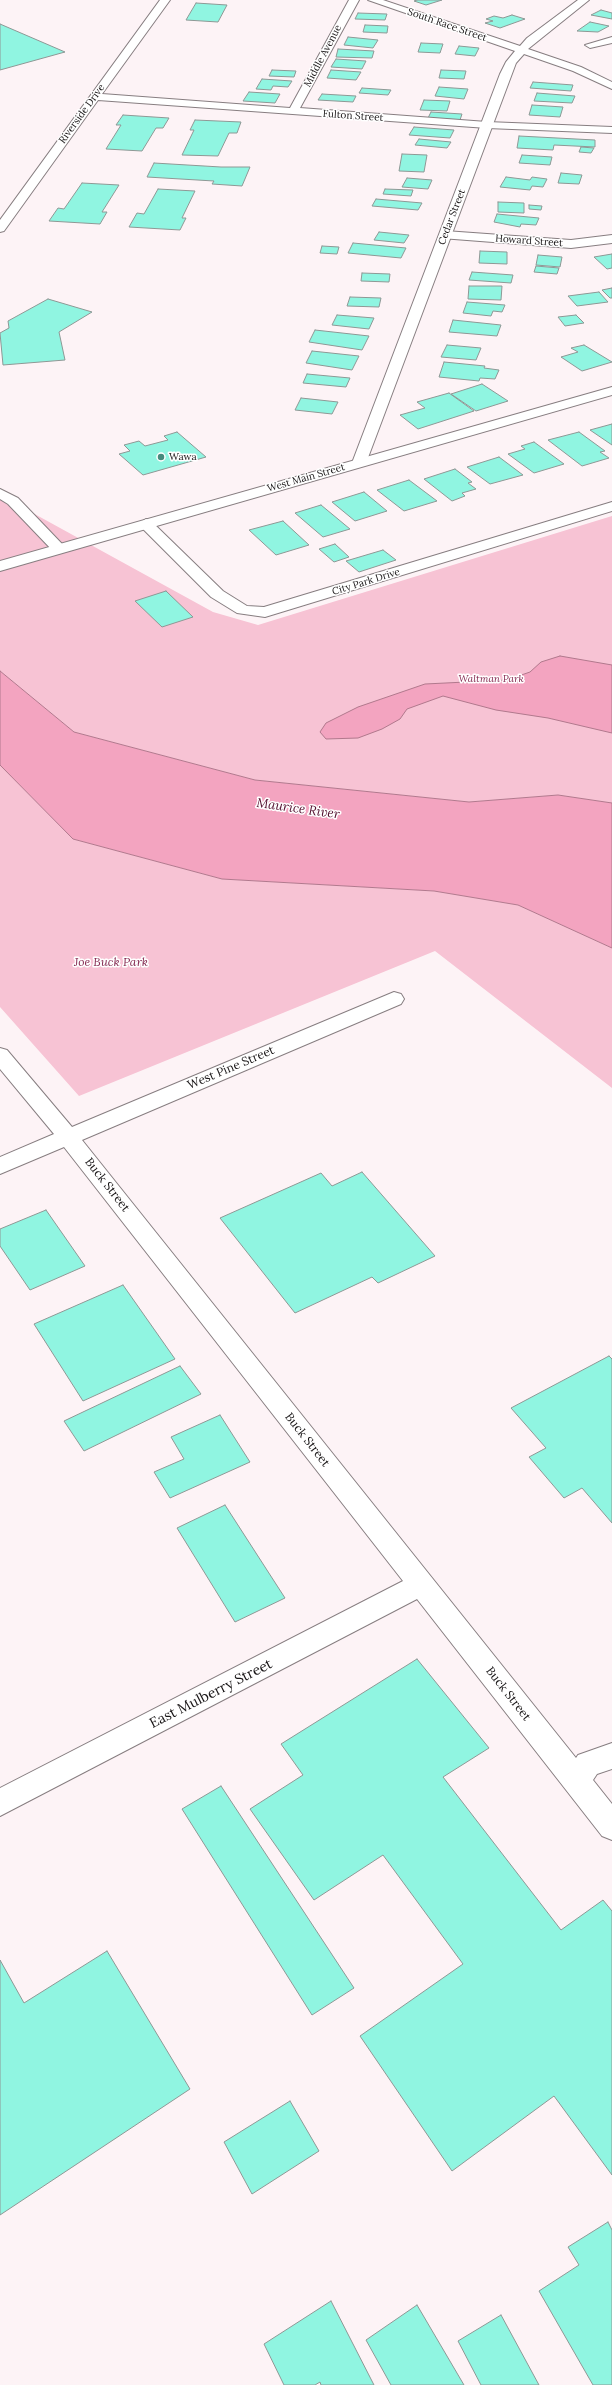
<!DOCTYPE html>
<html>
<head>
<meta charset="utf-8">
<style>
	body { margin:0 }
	canvas { display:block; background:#fdf3f6 }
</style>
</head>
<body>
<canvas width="612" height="2385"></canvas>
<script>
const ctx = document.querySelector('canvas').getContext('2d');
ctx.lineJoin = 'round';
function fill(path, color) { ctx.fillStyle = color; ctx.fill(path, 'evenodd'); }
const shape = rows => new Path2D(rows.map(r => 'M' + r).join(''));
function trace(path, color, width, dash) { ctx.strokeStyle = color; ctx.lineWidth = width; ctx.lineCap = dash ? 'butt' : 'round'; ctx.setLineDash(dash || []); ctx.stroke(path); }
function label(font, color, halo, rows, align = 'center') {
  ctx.font = font + ' Lora,serif'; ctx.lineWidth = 3; ctx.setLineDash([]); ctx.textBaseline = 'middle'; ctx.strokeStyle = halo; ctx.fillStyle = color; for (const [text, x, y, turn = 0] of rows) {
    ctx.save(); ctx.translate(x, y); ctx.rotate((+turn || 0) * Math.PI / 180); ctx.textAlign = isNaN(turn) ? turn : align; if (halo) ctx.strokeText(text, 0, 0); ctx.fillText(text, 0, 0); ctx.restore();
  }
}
const green = shape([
	[0,495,213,612,258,625,612,516,612,803,558,795,469,802,255,780,74,732,0,671],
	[0,765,73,839,222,879,434,891,518,905,612,948,612,1088,435,951,79,1096,0,1007]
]);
const water = shape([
	[560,656,612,665,612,733,548,718,496,710,443,696,407,709,400,719,382,729,358,738,326,739,320,732,326,723,358,707,425,684,507,680,530,672,541,662,560,656],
	[0,671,74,732,255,780,469,802,558,795,612,803,612,948,518,905,434,891,222,879,73,839,0,765,0,671]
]);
const building = shape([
	[417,0,442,0,426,5,414,1,417,0],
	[196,3,227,5,218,22,186,20,196,3],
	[601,10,612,13,612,19,591,15,601,10],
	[358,13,387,14,385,20,355,19,358,13],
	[512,15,525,19,500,28,485,23,493,21,486,19,494,16,503,18,512,15],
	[590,22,609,26,598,32,577,31,590,22],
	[0,24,65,52,0,70,0,24],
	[365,25,388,26,387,33,363,32,365,25],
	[348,37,378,40,373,48,344,45,348,37],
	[421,43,443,44,440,53,418,52,421,43],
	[459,46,479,48,475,56,455,54,459,46],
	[338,49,374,51,372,58,336,57,338,49],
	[336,59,366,61,362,69,331,67,336,59],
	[272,70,296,71,294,77,269,76,272,70],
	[331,70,361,72,356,80,327,78,331,70],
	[441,70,466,71,464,79,439,78,441,70],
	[262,79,292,81,288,87,273,86,271,90,256,89,262,79],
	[533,82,573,85,571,91,530,88,533,82],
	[439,87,468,89,464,99,435,96,439,87],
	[362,88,391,90,388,95,359,93,362,88],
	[249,92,280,94,275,103,243,101,249,92],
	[537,93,575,96,572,103,534,101,537,93],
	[322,94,356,96,353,102,318,100,322,94],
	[424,100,450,101,447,111,420,110,424,100],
	[532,105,563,107,560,117,529,115,532,105],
	[431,112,462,114,460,120,428,118,431,112],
	[123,115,169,118,163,128,156,128,142,151,106,149,121,125,116,125,123,115],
	[195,120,241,122,237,133,229,133,218,156,182,155,194,130,190,130,195,120],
	[414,127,454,130,450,138,409,135,414,127],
	[519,136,595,140,595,147,554,145,553,150,517,148,519,136],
	[419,139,451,142,447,148,415,145,419,139],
	[581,147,594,148,591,153,579,152,581,147],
	[402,154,427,155,424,172,399,171,402,154],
	[522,155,552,157,550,165,519,163,522,155],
	[154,163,221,167,250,167,242,186,212,184,214,181,147,177,154,163],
	[561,173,582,175,579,184,558,183,561,173],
	[506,177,530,180,532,177,547,179,543,187,532,186,530,190,500,187,506,177],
	[407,178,432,180,428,189,402,187,407,178],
	[82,183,119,185,102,212,107,212,100,224,49,221,58,208,64,209,82,183],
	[158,189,195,191,182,218,186,218,180,230,129,227,137,213,144,214,158,189],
	[385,189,413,190,411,196,383,194,385,189],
	[376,199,422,203,418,210,372,206,376,199],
	[498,202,524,203,524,213,498,212,498,202],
	[529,205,542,206,541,210,529,209,529,205],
	[497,214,539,218,536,225,521,224,520,227,494,222,497,214],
	[379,232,409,235,404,243,374,240,379,232],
	[353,243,406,248,401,258,348,253,353,243],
	[322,246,339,247,337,254,320,253,322,246],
	[480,251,507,252,507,264,479,263,480,251],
	[612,254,612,268,607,269,594,257,612,254],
	[538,255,562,257,560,267,536,265,538,255],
	[536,266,559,268,557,274,534,272,536,266],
	[472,272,513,275,511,283,469,280,472,272],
	[362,273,390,274,389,282,361,281,362,273],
	[469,286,502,286,501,300,468,299,469,286],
	[612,288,612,298,610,298,602,290,612,288],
	[599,292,608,302,577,306,568,296,599,292],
	[350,297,381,298,379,307,347,306,350,297],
	[48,299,92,312,59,332,65,360,3,365,0,333,9,328,8,321,48,299],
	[467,302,505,305,502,312,493,311,491,316,463,313,467,302],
	[337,315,374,318,369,329,332,325,337,315],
	[576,315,584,323,565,326,558,317,576,315],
	[453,320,501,325,497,336,449,332,453,320],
	[315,330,369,336,362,350,309,342,315,330],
	[447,345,481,348,476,360,441,357,447,345],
	[584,345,612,362,582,371,561,357,578,352,571,348,584,345],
	[312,351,359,356,352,370,306,363,312,351],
	[444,362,485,366,484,368,499,370,495,379,480,378,479,381,439,377,444,362],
	[307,374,350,378,346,387,303,383,307,374],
	[482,384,508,401,476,411,451,394,482,384],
	[449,393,474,411,418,429,400,415,425,408,417,402,449,393],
	[301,398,338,402,332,414,295,410,301,398],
	[612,424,612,445,590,430,612,424],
	[177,432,206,457,143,475,119,454,130,451,124,445,139,441,145,446,168,440,164,436,177,432],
	[579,432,605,451,600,452,609,458,582,466,548,440,579,432],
	[534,442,564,464,534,473,508,454,525,449,521,446,534,442],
	[499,457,523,475,490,484,467,467,499,457],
	[455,469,472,482,468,483,476,489,462,493,465,496,452,501,424,479,455,469],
	[409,480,437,501,404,511,377,490,409,480],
	[364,492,387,511,355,521,332,502,364,492],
	[321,505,350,529,323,537,295,513,321,505],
	[283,521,309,545,276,555,249,530,283,521],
	[335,544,349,557,334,562,319,549,335,544],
	[383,550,396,560,359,572,346,561,383,550],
	[166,591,193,617,162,627,135,601,166,591],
	[362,1172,435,1256,378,1283,372,1277,295,1313,220,1218,321,1173,332,1186,362,1172],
	[46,1210,85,1266,30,1290,0,1246,0,1229,46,1210],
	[123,1285,175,1359,83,1401,34,1324,123,1285],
	[609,1356,612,1359,612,1523,582,1488,564,1498,529,1457,546,1448,511,1408,609,1356],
	[180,1366,201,1394,84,1451,64,1421,180,1366],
	[220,1415,250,1462,170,1498,154,1472,184,1459,171,1437,220,1415],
	[225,1505,285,1598,235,1622,177,1528,225,1505],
	[417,1659,489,1748,443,1777,561,1930,603,1900,612,1911,612,2175,554,2096,452,2171,360,2036,463,1964,383,1855,314,1900,250,1809,303,1775,281,1744,417,1659],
	[221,1786,354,1988,312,2015,182,1809,221,1786],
	[107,1951,190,2089,0,2215,0,1960,24,2003,107,1951],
	[290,2101,319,2151,252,2194,224,2142,290,2101],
	[608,2222,612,2230,612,2385,593,2385,539,2291,579,2265,568,2247,608,2222],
	[331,2301,374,2385,321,2385,320,2382,315,2385,284,2385,264,2344,331,2301],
	[417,2305,464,2385,391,2385,366,2340,417,2305],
	[501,2315,539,2385,481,2385,458,2341,501,2315]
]);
const minor = shape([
	[160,0,170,0,102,94,290,108,349,0,359,0,300,108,487,122,612,127,612,133,487,128,98,100,4,231,0,232,0,220,160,0],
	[612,37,612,43,590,48,585,45,612,37],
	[445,231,571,240,612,235,612,243,571,248,441,238,439,235,445,231],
	[0,489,18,498,64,546,67,549,64,552,54,552,8,504,0,499,0,489],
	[612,502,612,511,265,617,237,613,211,597,138,524,146,519,151,521,223,591,247,606,264,607,612,502],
	[394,992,401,994,404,999,401,1004,82,1140,576,1758,578,1755,612,1743,612,1769,597,1774,593,1780,612,1804,612,1840,602,1836,417,1599,0,1816,0,1788,403,1581,64,1147,0,1174,0,1157,54,1134,0,1069,0,1048,7,1050,72,1127,394,992]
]);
const secondary = shape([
	[368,0,383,0,520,46,527,38,578,0,589,0,528,49,581,67,612,82,612,89,573,71,524,54,516,63,366,463,359,467,352,463,500,74,506,62,515,51,368,0]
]);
const trunk = shape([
	[612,387,612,395,0,571,0,561,612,387]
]);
const markers = [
	[161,457,4,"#468a7d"]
];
const farStreetnames = [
	["South Race Street",447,25,19],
	["Middle Avenue",323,56,-62],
	["Riverside Drive",82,114,-54],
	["Fulton Street",353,116,4],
	["Cedar Street",452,217,-69],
	["Howard Street",529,241,4],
	["West Main Street",306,478,-16],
	["City Park Drive",366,582,-17]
];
const farPoinames = [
	["Wawa",169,457]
];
const farParknames = [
	["Waltman Park",491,679]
];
const parkNames = [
	["Joe Buck Park",111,963]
];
const streetNames = [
	["West Pine Street",231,1068,-23],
	["Buck Street",107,1185,52],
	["Buck Street",307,1440,52],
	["Buck Street",508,1694,52]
];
const waterNames = [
	["Maurice River",298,809,8]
];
const nearStreetnames = [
	["East Mulberry Street",211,1694,-27]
];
fill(green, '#f7c3d4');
fill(water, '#f3a4c0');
trace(water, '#b1798d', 1);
fill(building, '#90f5e1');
trace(building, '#8e9895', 1);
trace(minor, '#877e81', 2);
trace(secondary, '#877e81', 2);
trace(trunk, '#877e81', 2);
fill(minor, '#fff');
fill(secondary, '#fff');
fill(trunk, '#fff');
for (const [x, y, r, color] of markers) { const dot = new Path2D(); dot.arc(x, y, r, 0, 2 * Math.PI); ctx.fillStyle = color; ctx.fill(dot); trace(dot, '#fff', 1.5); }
label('10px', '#181516', '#fff', farStreetnames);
label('10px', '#181516', '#fff', farPoinames, 'left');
label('italic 10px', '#862c53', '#fff', farParknames);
label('italic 12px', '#862c53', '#fff', parkNames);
label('12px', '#181516', '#fff', streetNames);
label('italic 13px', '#530f2f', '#fff', waterNames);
label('14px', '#181516', '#fff', nearStreetnames);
</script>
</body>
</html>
